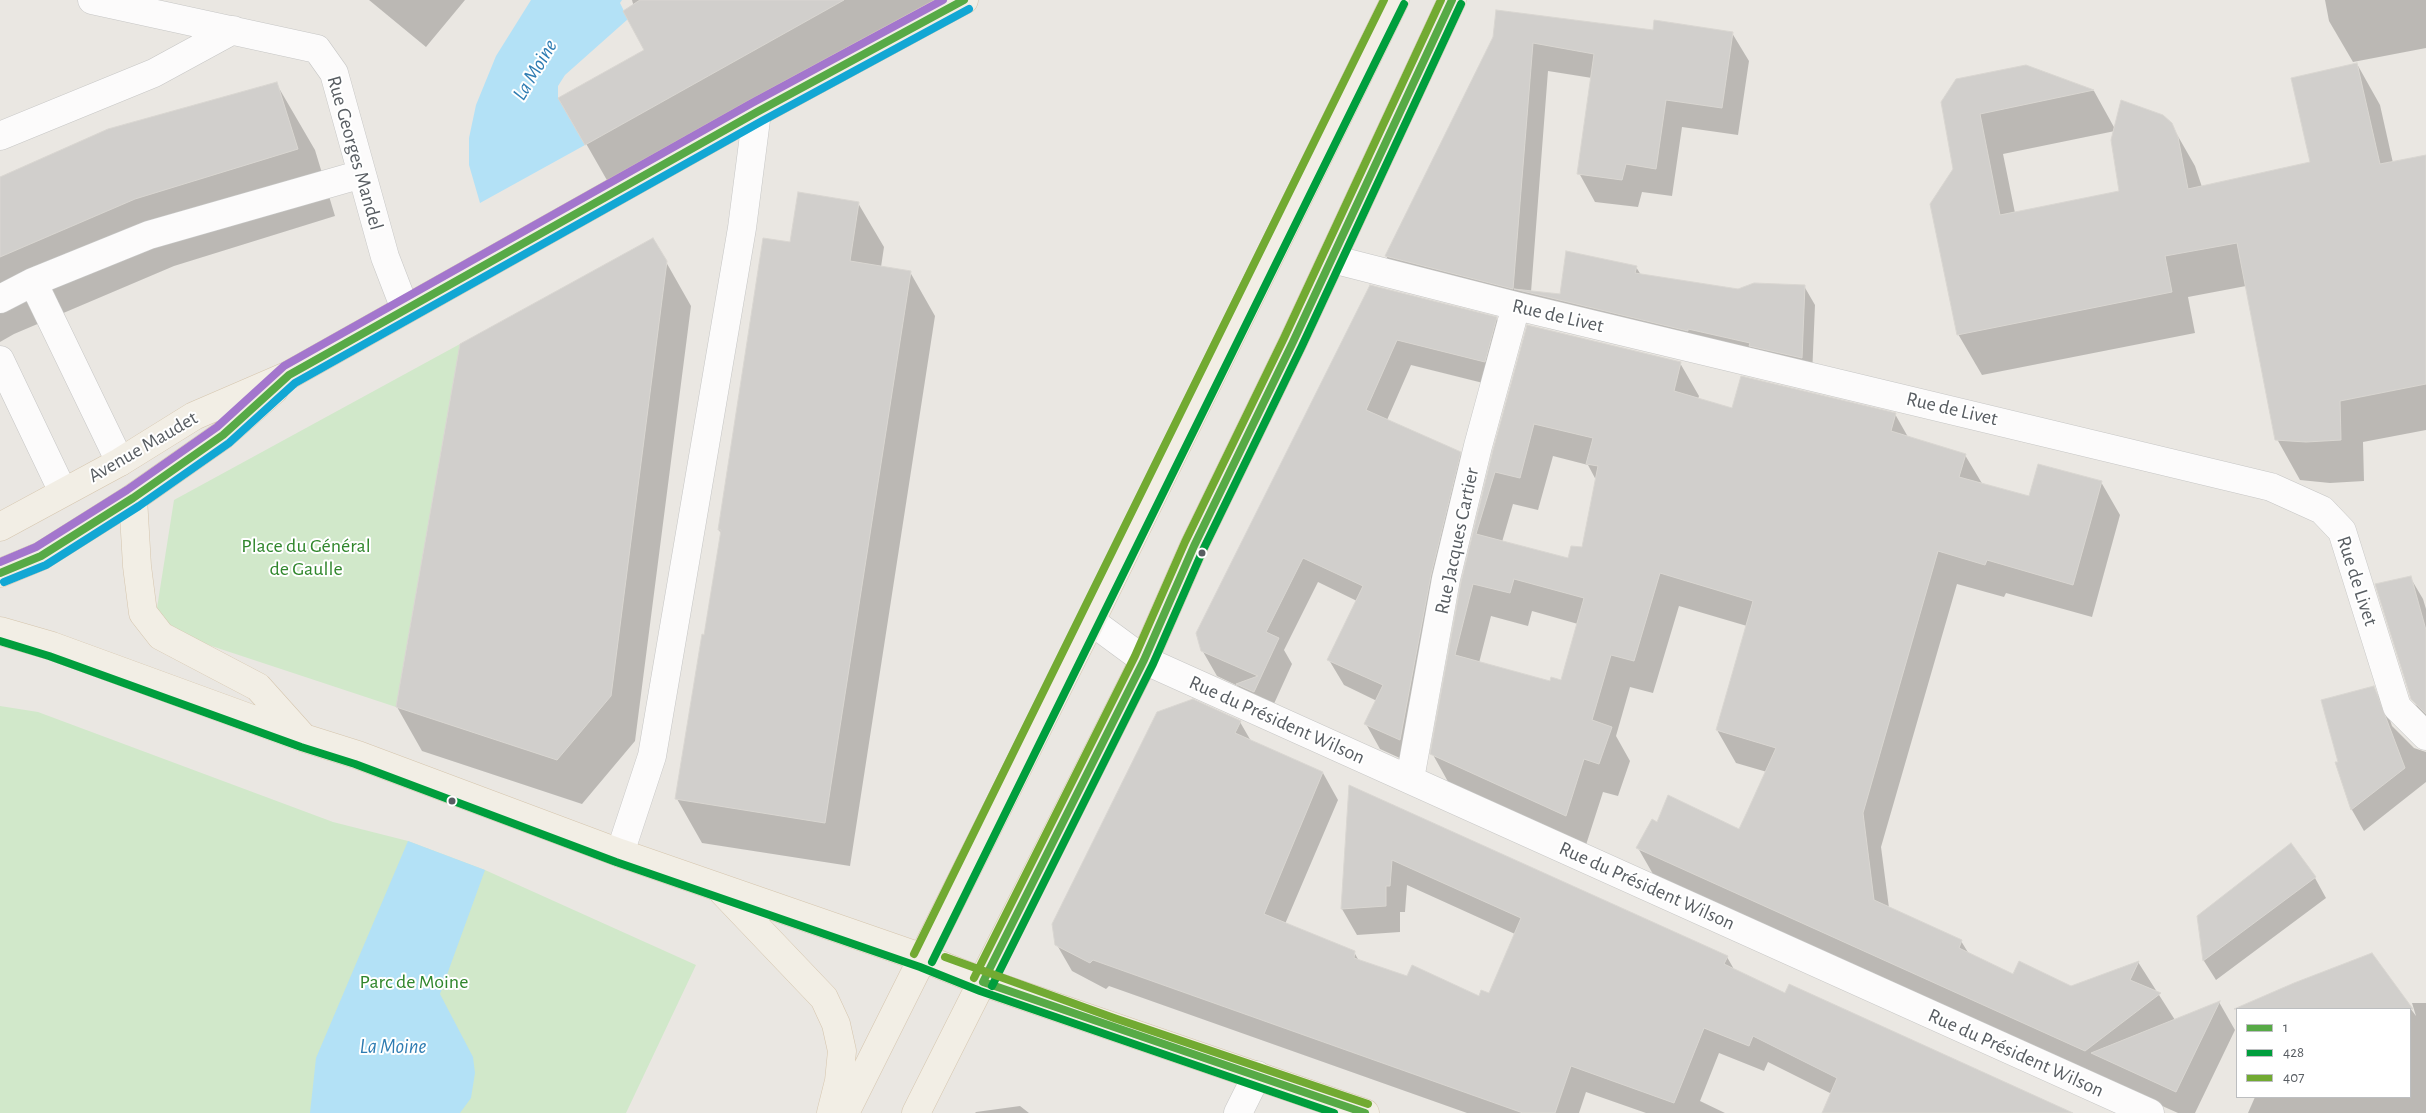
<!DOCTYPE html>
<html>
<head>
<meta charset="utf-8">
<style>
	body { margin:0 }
	#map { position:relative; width:2426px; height:1113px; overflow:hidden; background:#eae7e2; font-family:"Alegreya Sans",sans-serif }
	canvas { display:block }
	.legend { position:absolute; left:2236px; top:1008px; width:175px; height:90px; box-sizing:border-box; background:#fff; border:1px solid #bcbec0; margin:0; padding:6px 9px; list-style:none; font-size:15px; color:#585d62 }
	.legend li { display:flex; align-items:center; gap:10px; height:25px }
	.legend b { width:25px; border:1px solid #bcbec0 }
</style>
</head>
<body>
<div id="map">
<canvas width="2426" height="1113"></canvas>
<ul class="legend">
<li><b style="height:6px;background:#57aa46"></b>1</li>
<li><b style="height:6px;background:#009e3d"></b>428</li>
<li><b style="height:6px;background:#72aa32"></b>407</li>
</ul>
</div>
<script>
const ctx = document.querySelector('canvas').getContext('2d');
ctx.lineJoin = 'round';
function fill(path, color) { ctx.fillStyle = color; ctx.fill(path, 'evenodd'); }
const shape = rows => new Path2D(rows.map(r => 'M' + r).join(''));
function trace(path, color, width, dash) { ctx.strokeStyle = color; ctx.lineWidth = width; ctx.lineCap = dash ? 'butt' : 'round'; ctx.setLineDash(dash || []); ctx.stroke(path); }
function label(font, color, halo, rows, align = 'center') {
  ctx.font = font + ' "Alegreya Sans",sans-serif'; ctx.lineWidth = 4; ctx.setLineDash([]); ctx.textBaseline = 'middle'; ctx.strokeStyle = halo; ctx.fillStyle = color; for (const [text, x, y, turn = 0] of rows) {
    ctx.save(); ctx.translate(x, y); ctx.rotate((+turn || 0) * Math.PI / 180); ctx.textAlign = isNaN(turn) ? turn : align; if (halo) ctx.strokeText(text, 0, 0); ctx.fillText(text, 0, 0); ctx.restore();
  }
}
const green = shape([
	[460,344,396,707,154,627,174,500],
	[0,706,38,712,333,822,408,841,485,870,696,965,626,1113,0,1113]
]);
const water = shape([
	[531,0,622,0,620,3,628,19,565,75,558,86,558,98,585,145,480,203,469,165,469,138,476,105,496,56],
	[408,841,485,870,440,994,473,1057,475,1073,471,1098,460,1113,310,1113,316,1058]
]);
const shadow = shape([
	[369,0,465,0,426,47],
	[632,0,958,0,616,196,560,98,646,51],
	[2325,0,2426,0,2426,48,2353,62,2329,21],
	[1654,31,1732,33,1749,61,1738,135,1682,127,1672,196,1642,192,1638,207,1595,202,1579,173,1592,78,1548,71,1531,292,1561,296,1636,267,1641,275,1738,290,1804,286,1815,305,1812,376,1402,284,1386,256,1494,37],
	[2357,64,2380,105,2393,163,2426,156,2426,430,2363,442,2364,481,2330,483,2300,480,2277,439,2246,286,2188,297,2195,333,1982,375,1958,334,1955,169,1942,102,2026,66,2094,91,2115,129,2171,124,2195,166,2202,187,2312,163],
	[2115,131,2121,192,2015,213,2003,154],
	[276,83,315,150,335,216,174,266,14,334,0,342,0,178],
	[858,203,884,247,881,267,910,272,935,316,850,866,702,843,677,799,721,534,719,530,791,244],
	[653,239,691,306,635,741,582,804,422,751,397,707],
	[1371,286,1496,318,1511,344,1499,387,1411,365,1387,420,1460,453,1474,478,1415,765,1380,749,1366,724,1377,701,1344,685,1329,660,1357,601,1318,582,1284,650,1292,664,1268,717,1252,710,1238,686,1217,676,1202,650],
	[1528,326,1680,363,1699,396,1698,399,1733,410,1895,414,1908,437,1965,455,1983,485,2030,498,2101,482,2120,515,2092,617,2006,593,2004,597,1957,584,1881,847,1889,908,1961,941,1969,954,2014,975,2071,987,2138,962,2175,1020,2219,1002,2235,1030,2195,1113,2178,1113,1657,881,1638,848,1658,824,1740,830,1767,772,1736,763,1717,730,1747,626,1679,606,1653,693,1630,687,1616,736,1630,761,1618,796,1603,792,1585,848,1451,787,1432,753,1463,582],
	[1553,456,1588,465,1596,480,1583,549,1569,560,1502,542,1513,504,1538,510],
	[1532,611,1578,624,1562,682,1550,683,1479,663,1491,616,1528,626],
	[2410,577,2423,599,2426,609,2426,722,2412,698],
	[2373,687,2386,709,2392,726,2414,748,2426,752,2426,782,2364,831,2352,810,2337,763,2340,763],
	[1240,722,1251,741,1323,773,1338,800,1285,924,1354,952,1359,961,1407,978,1479,998,1490,995,1515,934,1407,885,1405,912,1400,912,1400,932,1357,935,1342,909,1350,787,1727,957,1735,971,1786,995,2071,1113,1841,1113,1832,1094,1768,1062,1764,1071,1719,1053,1700,1101,1725,1113,1646,1113,1586,1092,1579,1113,1467,1113,1109,986,1106,989,1072,971,1057,945],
	[2315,878,2326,898,2216,980,2204,961,2198,917],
	[2371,955,2416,1016,2412,1003,2426,1003,2426,1113,2248,1113,2255,1097,2410,1097,2410,1009,2248,1009,2247,1005],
	[1020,1106,1029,1113,975,1113,976,1112]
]);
const building = shape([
	[640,0,844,0,585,145,558,98,644,50,623,11,640,0],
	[1496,10,1653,30,1654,20,1733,32,1722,108,1666,100,1656,169,1626,164,1622,180,1577,174,1594,54,1533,43,1513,289,1385,256,1493,37,1496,10],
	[2357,63,2380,164,2426,155,2426,384,2340,401,2341,440,2306,442,2275,440,2237,243,2165,256,2172,292,1957,335,1930,204,1953,169,1941,102,1956,79,2026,65,2094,90,1980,114,2000,215,2119,191,2111,140,2121,100,2163,115,2172,123,2178,137,2188,189,2310,162,2291,78,2357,63],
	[277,82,298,149,135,199,0,257,0,177,108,129,277,82],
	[798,192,859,202,850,261,911,271,825,823,675,799,702,634,704,635,721,530,718,530,763,238,790,242,798,192],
	[653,238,667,261,611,696,557,760,396,707,460,344,653,238],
	[1566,251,1637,266,1635,273,1738,289,1754,283,1805,285,1802,358,1749,346,1750,343,1688,329,1688,331,1514,289,1560,294,1566,251],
	[1370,285,1497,317,1485,362,1397,340,1366,410,1461,452,1431,575,1400,740,1364,724,1383,685,1327,660,1363,586,1303,558,1266,632,1279,638,1254,692,1236,684,1258,676,1201,651,1196,633,1370,285],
	[1527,325,1681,362,1674,391,1732,408,1741,376,1896,413,1891,431,1966,454,1959,477,2029,496,2038,464,2102,481,2073,585,1987,560,1985,565,1938,551,1863,813,1874,900,1962,940,1959,948,2013,974,2019,961,2071,986,2139,961,2130,980,2161,993,2085,1051,1636,848,1652,819,1657,822,1668,795,1739,829,1747,812,1776,748,1716,730,1753,601,1660,573,1634,661,1611,655,1592,720,1612,727,1599,764,1584,759,1566,816,1430,754,1461,582,1493,450,1527,325],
	[1534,424,1593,438,1586,464,1598,466,1582,547,1571,546,1568,558,1476,534,1495,472,1520,478,1534,424],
	[1514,579,1584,598,1561,680,1551,677,1550,681,1455,655,1473,584,1510,593,1514,579],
	[2411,576,2426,630,2426,714,2411,699,2375,584,2411,576],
	[2374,686,2405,768,2351,810,2335,762,2338,762,2321,700,2374,686],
	[1193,699,1241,721,1235,733,1323,772,1264,914,1355,951,1354,958,1407,976,1412,965,1479,996,1481,990,1489,993,1521,918,1392,860,1390,886,1386,886,1386,906,1341,909,1349,785,1728,956,1724,964,1785,993,1789,984,2073,1113,1822,1113,1837,1078,1753,1036,1749,1046,1704,1028,1674,1103,1571,1066,1555,1113,1523,1113,1093,960,1090,963,1055,945,1052,924,1157,712,1193,699],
	[2291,843,2316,877,2203,961,2197,916,2291,843],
	[2372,953,2413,1009,2234,1009,2294,983,2372,953],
	[2220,1001,2176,1092,2091,1053,2220,1001]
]);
const minor = shape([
	[92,0,317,49,334,73,385,257,405,309],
	[0,136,154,73,233,30],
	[1332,259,1516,306,2271,487,2322,510,2342,531,2397,707,2426,736],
	[33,282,120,462],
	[0,299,33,282,149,235,362,174],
	[0,360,63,492],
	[1091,621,1144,660,2150,1113],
	[1410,779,1446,579,1478,446,1516,306],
	[620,853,652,756,742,228,757,112],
	[1238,1113,1257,1075]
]);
const major = shape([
	[133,498,137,566,143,613,161,636,258,687,301,735],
	[0,527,120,462,194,416,289,375,757,112,964,0],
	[0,573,41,556,133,498,223,435,274,390],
	[0,631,52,646,304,738,358,755,620,853,923,958,983,982,1365,1113],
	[723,892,824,998,836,1024,842,1051,839,1081,831,1113],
	[845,1113,1091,621,1395,0],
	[916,1113,1144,660,1194,546,1293,342,1452,0]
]);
const bus1 = shape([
	[0,573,41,556,133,498,223,435,289,375,757,112,964,0],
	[983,982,1144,660,1194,546,1293,342,1452,0],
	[983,982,1365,1113]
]);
const bus2 = shape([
	[0,641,49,656,301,747,355,764,616,862,920,967,980,991,1334,1113],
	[932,962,1404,4],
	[992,986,1153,664,1203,550,1302,346,1461,4]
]);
const bus3 = shape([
	[914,954,1384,0],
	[945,957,1114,1018,1368,1104],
	[974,978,1135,656,1185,542,1284,338,1441,0]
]);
const bus4 = shape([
	[4,582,46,565,139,506,229,443,295,383,762,121,969,9]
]);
const bus5 = shape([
	[0,562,36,547,127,490,217,427,284,366,752,103,943,0]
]);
const markers = [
	[1202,553,4.5,"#585d62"],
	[452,801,4.5,"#585d62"]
];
const streetNames = [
	["Rue Georges Mandel",355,153,74],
	["Rue de Livet",1558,316,13],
	["Rue de Livet",1952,409,13],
	["Avenue Maudet",143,447,-30],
	["Rue Jacques Cartier",1457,541,-78],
	["Rue de Livet",2357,581,72],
	["Rue du Président Wilson",1277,720,24],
	["Rue du Président Wilson",1647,886,24],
	["Rue du Président Wilson",2016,1053,24]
];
const parkNames = [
	["Place du Général",306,546],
	["de Gaulle",306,569],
	["Parc de Moine",414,982]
];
const waterNames = [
	["La Moine",535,70,-59],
	["La Moine",393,1047]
];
fill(green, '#d1e8ca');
fill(water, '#b3e1f6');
fill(shadow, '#0003');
fill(building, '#d1cfcc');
trace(building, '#d9d6d1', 1);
trace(minor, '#c6c6c5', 29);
trace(major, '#d5c5ad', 29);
trace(minor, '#fcfbfb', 28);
trace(major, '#f2eee5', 28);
trace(bus1, '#57aa46', 8);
trace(bus2, '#009e3d', 8);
trace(bus3, '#72aa32', 8);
trace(bus4, '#12a7d4', 8);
trace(bus5, '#a376cd', 8);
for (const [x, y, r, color] of markers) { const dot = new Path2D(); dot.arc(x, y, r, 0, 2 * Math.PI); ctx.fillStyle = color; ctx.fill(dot); trace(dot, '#fff', 2); }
label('20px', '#585d62', '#fff', streetNames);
label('20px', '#30862c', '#fff', parkNames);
label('italic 21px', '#2e7cb2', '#fff', waterNames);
</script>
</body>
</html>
